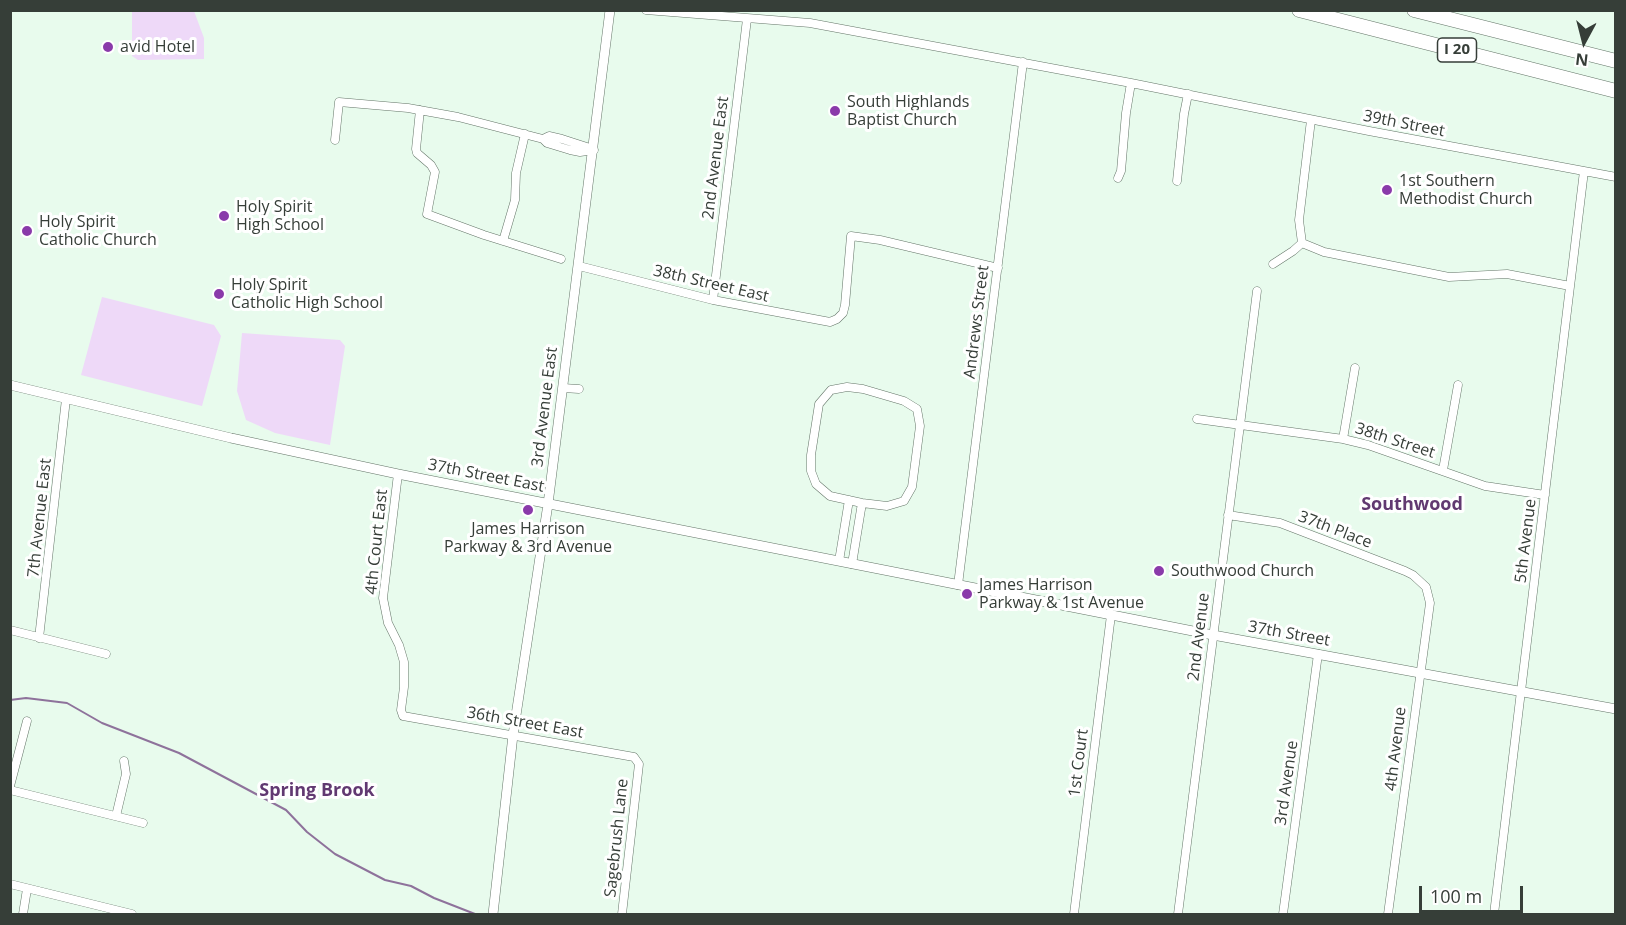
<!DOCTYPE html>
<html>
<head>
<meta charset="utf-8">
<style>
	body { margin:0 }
	#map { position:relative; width:1626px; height:925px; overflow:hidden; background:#e8fbed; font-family:"Open Sans",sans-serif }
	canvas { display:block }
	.frame { position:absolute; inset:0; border:12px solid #363e38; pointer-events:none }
	.north { position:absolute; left:1554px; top:12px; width:60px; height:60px; -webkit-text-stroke:4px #fff; paint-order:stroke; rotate:187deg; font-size:16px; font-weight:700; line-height:24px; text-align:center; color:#363e38 }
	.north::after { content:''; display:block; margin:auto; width:21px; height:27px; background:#363e38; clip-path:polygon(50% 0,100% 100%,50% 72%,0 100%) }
	.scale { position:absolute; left:1419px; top:886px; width:104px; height:27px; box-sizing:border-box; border:3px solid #363e38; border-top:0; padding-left:8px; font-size:18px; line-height:21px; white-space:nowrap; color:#363e38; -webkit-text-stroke:4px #fff; paint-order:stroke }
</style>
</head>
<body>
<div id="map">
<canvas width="1626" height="925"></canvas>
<div class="frame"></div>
<div class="north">N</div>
<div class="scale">100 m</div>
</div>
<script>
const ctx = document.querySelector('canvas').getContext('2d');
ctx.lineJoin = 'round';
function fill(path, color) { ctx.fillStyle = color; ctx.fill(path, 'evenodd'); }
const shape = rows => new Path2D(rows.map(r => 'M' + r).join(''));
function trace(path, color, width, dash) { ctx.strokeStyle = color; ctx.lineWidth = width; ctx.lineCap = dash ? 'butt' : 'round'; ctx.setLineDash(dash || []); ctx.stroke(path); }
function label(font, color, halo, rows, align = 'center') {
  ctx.font = font + ' "Open Sans",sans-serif'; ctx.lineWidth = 6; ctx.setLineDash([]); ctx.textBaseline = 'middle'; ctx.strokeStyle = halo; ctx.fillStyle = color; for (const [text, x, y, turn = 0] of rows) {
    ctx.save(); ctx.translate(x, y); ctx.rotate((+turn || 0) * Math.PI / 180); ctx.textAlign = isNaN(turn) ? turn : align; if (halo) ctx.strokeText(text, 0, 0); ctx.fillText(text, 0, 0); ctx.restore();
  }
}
const green = shape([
	[132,11,194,11,204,38,204,59,138,60,132,56],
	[102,297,214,325,221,336,202,406,81,375],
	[242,333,340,340,345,346,330,445,275,433,246,420,237,391]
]);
const stream = shape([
	[10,700,26,698,67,703,102,723,179,753,286,810,307,832,335,854,385,880,411,886,434,898,475,914]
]);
const minor = shape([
	[646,10,810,23,1131,83,1369,131,1616,177],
	[420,110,416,149,417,153,431,165,435,172,427,214,484,235,561,259],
	[543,139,549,136,562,139,593,149],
	[335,140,339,102,408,108,458,117,543,139,547,143,570,150,580,152,594,150],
	[1118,178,1121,171,1126,113,1131,83],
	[1177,181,1184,114,1188,94],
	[503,241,515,200,516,173,525,134],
	[1302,243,1324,252,1449,277,1507,274,1570,286],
	[1302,243,1299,220,1311,120],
	[1273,264,1293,251,1302,243],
	[579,266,713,300,830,322,837,319,843,313,845,305,851,236,880,240,998,268],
	[713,300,747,19],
	[847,387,863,389,904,401,917,409,920,426,912,487,904,501,887,506,862,503,830,496,816,484,811,471,811,455,819,404,831,390,847,387],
	[563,388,579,389],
	[1197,419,1343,439,1368,445,1485,486,1545,495],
	[1343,439,1355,368],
	[1443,470,1458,385],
	[398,474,383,598,388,623,399,645,404,662,404,687,401,710,403,716,634,757,639,764,622,914],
	[1228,515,1280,523,1405,571,1413,575,1426,587,1430,603,1388,914],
	[839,561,849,500],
	[852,564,862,503],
	[958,585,1023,62],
	[10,630,106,654],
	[39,638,66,399],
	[10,786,27,721],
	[10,790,143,823],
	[116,816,126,774,124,761],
	[10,884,132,914],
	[23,914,27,889],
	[1074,914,1111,615],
	[1178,914,1257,291],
	[1283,914,1318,654],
	[1494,914,1584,171]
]);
const tertiary = shape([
	[10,385,231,438,398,474,1213,635,1616,709],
	[493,914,513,735,548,504,610,10]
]);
const motorway = shape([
	[1299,10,1616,91],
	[1414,10,1616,61]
]);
const markers = [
	[108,47,6,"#8a3aaa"],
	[835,111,6,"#8a3aaa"],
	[1387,190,6,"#8a3aaa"],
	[224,216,6,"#8a3aaa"],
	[27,231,6,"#8a3aaa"],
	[219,294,6,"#8a3aaa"],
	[528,510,6,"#8a3aaa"],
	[1159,571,6,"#8a3aaa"],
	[967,594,6,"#8a3aaa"]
];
const shields = [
	[1457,50,39]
];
const shieldNames = [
	["I 20",1457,50]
];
const poiNames = [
	["avid Hotel",120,47],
	["South Highlands",847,102],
	["Baptist Church",847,120],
	["1st Southern",1399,181],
	["Methodist Church",1399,199],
	["Holy Spirit",236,207],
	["High School",236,225],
	["Holy Spirit",39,222],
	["Catholic Church",39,240],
	["Holy Spirit",231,285],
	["Catholic High School",231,303],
	["James Harrison",528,529,"center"],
	["Parkway & 3rd Avenue",528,547,"center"],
	["Southwood Church",1171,571],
	["James Harrison",979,585],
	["Parkway & 1st Avenue",979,603]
];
const streetNames = [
	["39th Street",1404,124,11],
	["2nd Avenue East",716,158,-83],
	["38th Street East",711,284,13],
	["Andrews Street",977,322,-83],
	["3rd Avenue East",545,407,-83],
	["38th Street",1395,441,18],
	["37th Street East",486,476,11],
	["7th Avenue East",40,518,-84],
	["37th Place",1335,530,21],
	["5th Avenue",1526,541,-83],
	["4th Court East",377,542,-84],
	["37th Street",1289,634,10],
	["2nd Avenue",1199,637,-83],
	["36th Street East",525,723,10],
	["4th Avenue",1396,749,-83],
	["1st Court",1079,763,-83],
	["3rd Avenue",1287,783,-82],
	["Sagebrush Lane",617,838,-84]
];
const neighbourhoodNames = [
	["Southwood",1412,505],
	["Spring Brook",317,791]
];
fill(green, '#eed9f8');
trace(stream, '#8e729b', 2);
trace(minor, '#647568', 9);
trace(tertiary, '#647568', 10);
trace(motorway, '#647568', 15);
trace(minor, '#fff', 8);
trace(tertiary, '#fff', 9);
trace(motorway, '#fff', 14);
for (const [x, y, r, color] of markers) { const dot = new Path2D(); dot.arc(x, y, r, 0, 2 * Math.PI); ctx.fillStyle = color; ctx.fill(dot); trace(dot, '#fff', 2); }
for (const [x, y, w] of shields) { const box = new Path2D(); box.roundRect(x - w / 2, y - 12, w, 24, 4.5); ctx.fillStyle = '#fff'; ctx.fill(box); trace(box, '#363e38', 1.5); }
label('bold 15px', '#363e38', null, shieldNames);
label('16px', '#363e38', '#fff', poiNames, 'left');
label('16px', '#363e38', '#fff', streetNames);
label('bold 18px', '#613971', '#fff', neighbourhoodNames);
</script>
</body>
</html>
